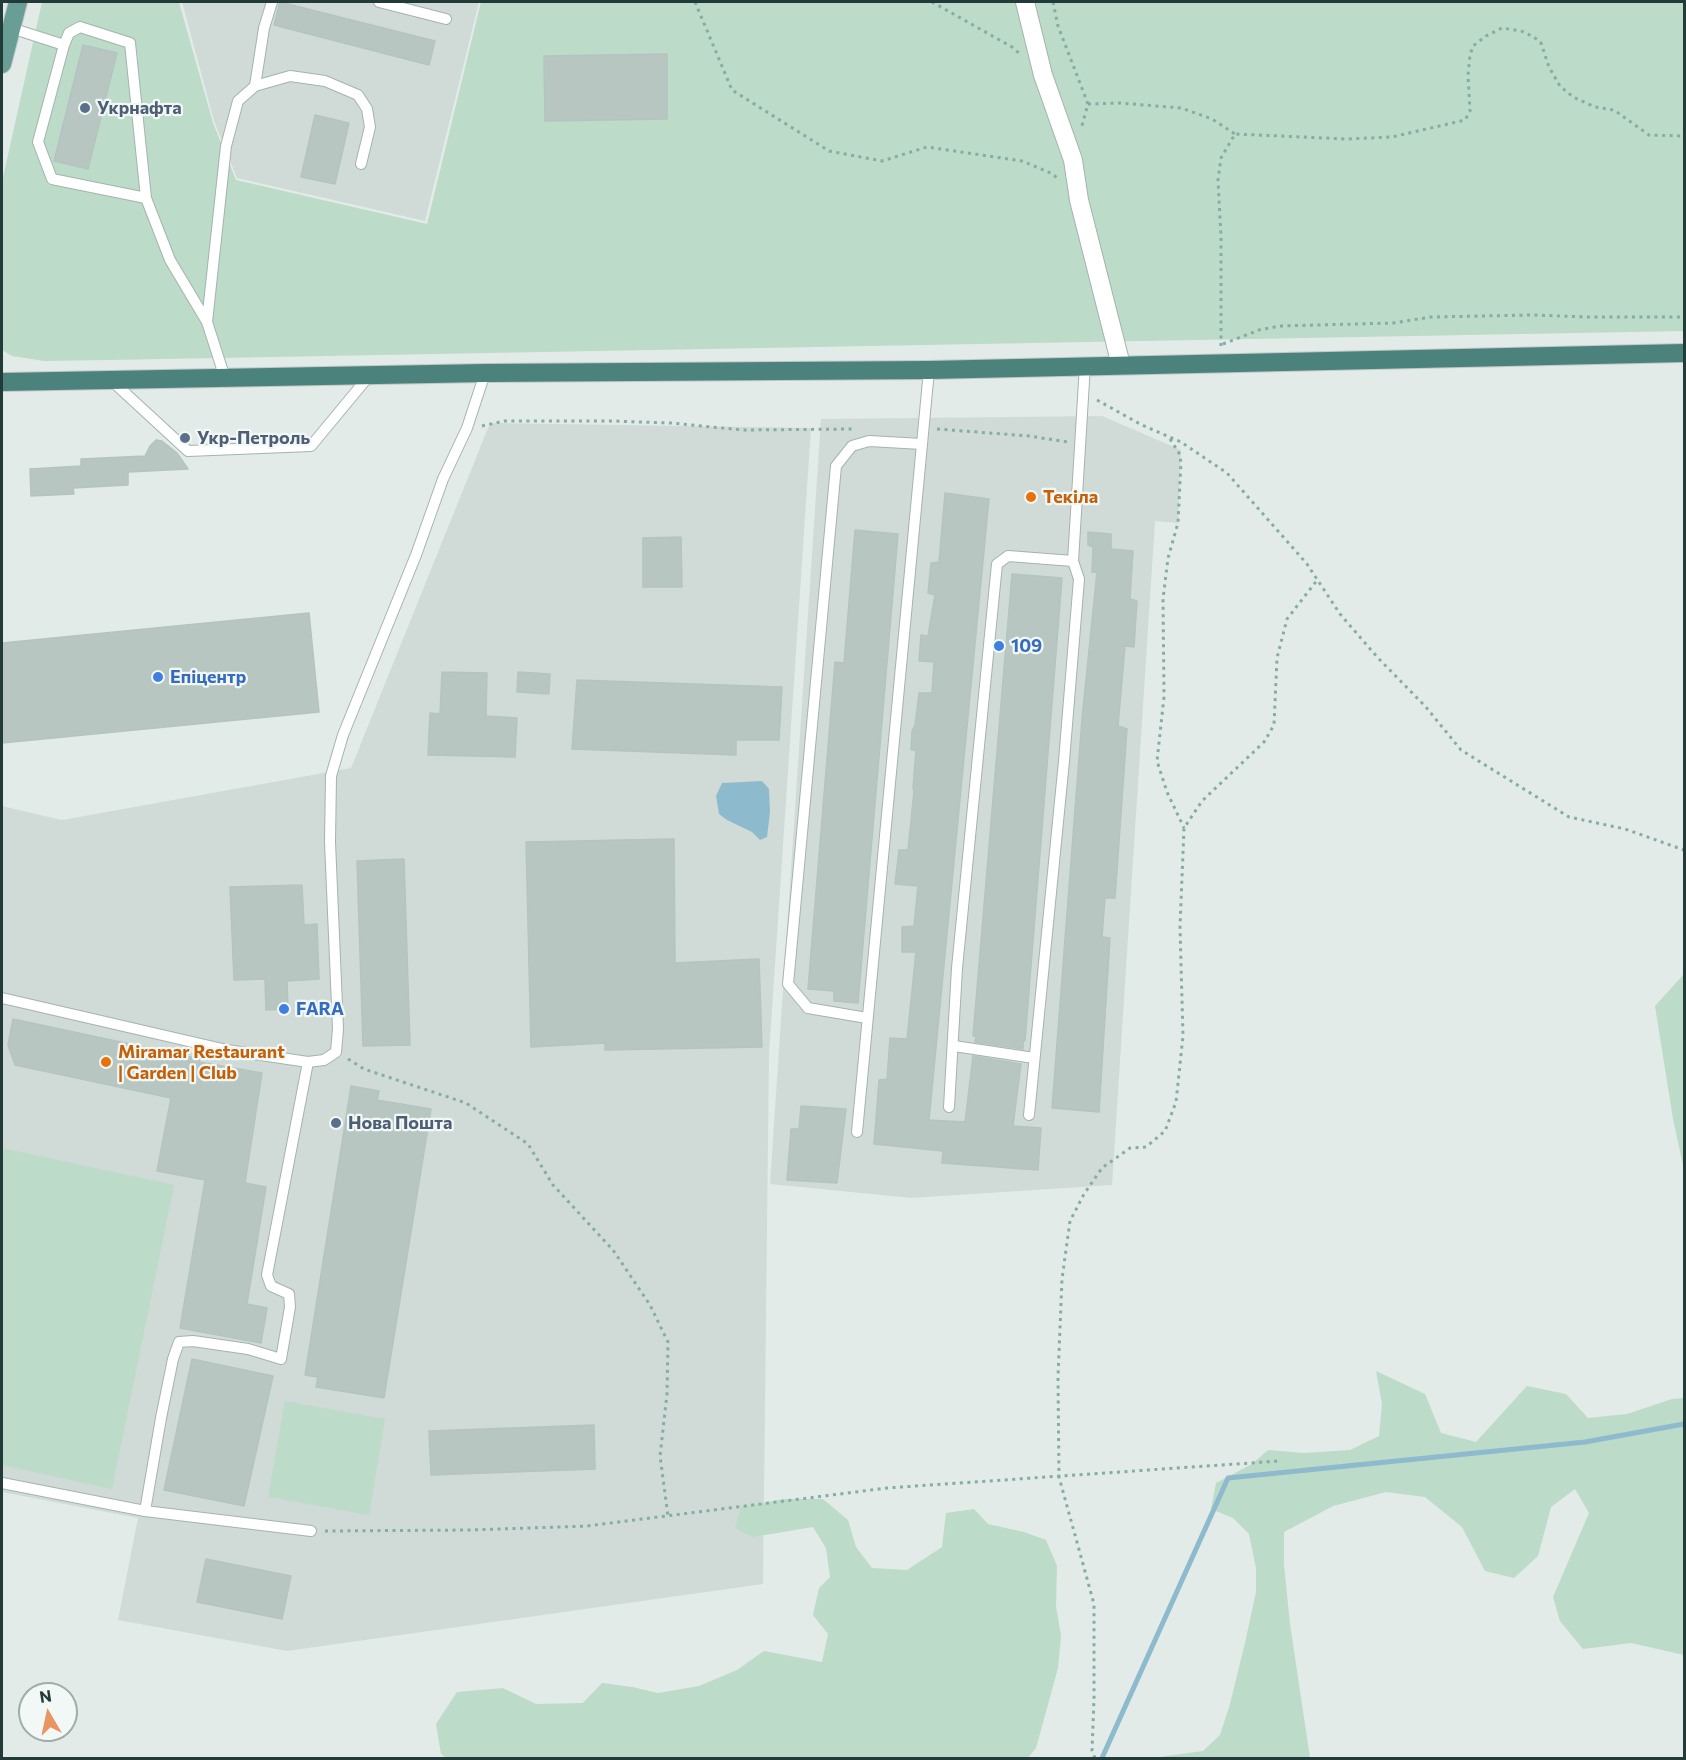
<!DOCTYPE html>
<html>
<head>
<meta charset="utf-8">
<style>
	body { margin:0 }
	#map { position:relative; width:1686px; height:1760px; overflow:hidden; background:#e2ebe8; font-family:Commissioner,sans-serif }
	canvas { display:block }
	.frame { position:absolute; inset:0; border:3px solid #233b38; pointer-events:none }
	.north { position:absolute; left:18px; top:1682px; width:60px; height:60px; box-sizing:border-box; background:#f2f8f6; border:2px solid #9facaa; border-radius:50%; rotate:351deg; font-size:16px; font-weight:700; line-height:24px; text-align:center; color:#233b38 }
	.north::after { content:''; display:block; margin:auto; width:21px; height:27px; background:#e99561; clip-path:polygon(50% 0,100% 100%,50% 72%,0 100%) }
</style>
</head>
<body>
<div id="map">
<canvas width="1686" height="1760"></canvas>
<div class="frame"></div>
<div class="north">N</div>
</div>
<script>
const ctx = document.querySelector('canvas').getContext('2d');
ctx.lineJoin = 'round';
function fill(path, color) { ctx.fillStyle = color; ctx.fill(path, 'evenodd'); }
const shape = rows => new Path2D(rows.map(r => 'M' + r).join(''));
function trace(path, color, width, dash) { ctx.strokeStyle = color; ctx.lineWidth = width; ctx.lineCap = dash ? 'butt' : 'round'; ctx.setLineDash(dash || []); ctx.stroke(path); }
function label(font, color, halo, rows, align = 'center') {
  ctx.font = font + ' Commissioner,sans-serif'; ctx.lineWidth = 4.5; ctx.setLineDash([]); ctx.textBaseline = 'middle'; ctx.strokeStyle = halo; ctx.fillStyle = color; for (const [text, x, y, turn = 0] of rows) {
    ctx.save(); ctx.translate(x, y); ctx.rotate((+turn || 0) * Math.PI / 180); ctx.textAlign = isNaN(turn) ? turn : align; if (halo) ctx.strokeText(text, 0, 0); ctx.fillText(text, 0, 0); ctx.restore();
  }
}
const built = shape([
	[182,2,479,2,425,221,237,178,214,121],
	[1102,416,1181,450,1178,523,1155,521,1112,1185,911,1198,770,1184,821,419],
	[490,423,811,428,769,1054,763,1584,287,1651,118,1620,138,1518,2,1492,2,806,62,820,351,768]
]);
const green = shape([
	[42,2,179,2,213,123,236,180,427,224,481,2,1684,2,1684,331,108,360,44,361,12,356,2,350,2,182],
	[1684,974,1684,1170,1673,1119,1655,1006],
	[2,1148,174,1185,112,1489,2,1465],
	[1376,1371,1425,1394,1441,1433,1476,1442,1527,1386,1566,1394,1588,1418,1627,1414,1672,1399,1684,1398,1684,1655,1631,1643,1583,1649,1560,1621,1553,1597,1589,1513,1575,1489,1551,1507,1538,1556,1514,1578,1485,1571,1462,1527,1425,1497,1386,1492,1333,1506,1284,1532,1284,1565,1290,1624,1310,1758,1152,1758,1203,1751,1220,1735,1230,1704,1245,1643,1256,1592,1256,1568,1249,1534,1233,1518,1211,1509,1216,1483,1252,1464,1268,1450,1304,1453,1350,1450,1379,1436,1382,1404],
	[285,1401,385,1419,369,1515,268,1497],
	[784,1499,823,1499,848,1520,856,1547,872,1568,907,1570,942,1547,946,1513,974,1509,988,1524,1024,1532,1046,1540,1057,1566,1056,1606,1061,1636,1058,1668,1036,1748,1028,1758,446,1758,441,1754,436,1724,457,1692,503,1688,536,1704,583,1703,602,1683,632,1687,658,1693,699,1686,737,1670,764,1651,822,1662,828,1634,813,1615,819,1588,830,1577,826,1548,813,1527,753,1537,735,1528,741,1507]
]);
const water = shape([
	[762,781,769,789,770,812,767,837,760,840,752,832,727,820,719,814,716,796,722,783]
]);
const stream = shape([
	[1102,1758,1228,1478,1585,1442,1684,1424]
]);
const building = shape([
	[280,2,435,41,429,65,274,25,280,2],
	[83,45,117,53,88,169,54,161,83,45],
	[667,54,667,119,545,121,544,56,667,54],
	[315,115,349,123,335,184,301,177,315,115],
	[156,440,162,441,177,453,188,469,128,472,128,485,73,488,74,494,31,496,30,469,81,466,81,459,145,456,150,446,156,440],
	[945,493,989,499,929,1120,965,1122,973,1056,1021,1064,1013,1126,1041,1128,1038,1170,942,1163,943,1151,874,1144,879,1080,887,1079,890,1038,907,1039,916,952,902,952,902,927,914,926,918,886,895,884,899,850,908,850,914,791,913,788,916,750,911,750,912,731,915,725,919,693,932,693,934,662,919,661,921,635,928,636,935,595,928,593,931,563,939,562,945,493],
	[855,530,898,534,858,1003,834,1001,834,991,808,989,835,662,844,663,855,530],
	[1088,532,1111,534,1111,549,1133,551,1130,599,1137,601,1134,647,1125,646,1118,726,1127,729,1115,898,1105,898,1102,937,1110,938,1099,1112,1052,1108,1082,719,1097,572,1092,572,1093,547,1088,545,1088,532],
	[681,537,682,587,643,587,643,538,681,537],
	[1012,574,1062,578,1025,1041,1023,1041,1023,1049,975,1042,976,1036,973,1036,1012,574],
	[309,613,319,712,2,743,2,643,309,613],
	[442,672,487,673,486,716,517,718,515,757,428,755,430,713,440,714,442,672],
	[518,672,550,674,549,694,517,692,518,672],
	[577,680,782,687,779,740,736,740,736,755,572,749,577,680],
	[674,839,675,963,759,959,762,1047,605,1050,605,1043,531,1047,526,842,674,839],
	[404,859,410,1045,363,1046,357,861,404,859],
	[302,885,304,925,317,924,319,979,287,981,288,1009,266,1010,265,979,234,980,230,887,302,885],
	[13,1019,200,1059,199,1062,262,1073,245,1183,266,1187,247,1304,267,1308,261,1343,180,1328,205,1180,157,1171,171,1098,15,1065,8,1045,13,1019],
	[351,1086,379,1091,377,1100,431,1109,384,1398,316,1387,318,1377,305,1375,351,1086],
	[801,1106,846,1109,837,1183,787,1180,791,1129,799,1129,801,1106],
	[192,1359,273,1376,244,1506,164,1490,192,1359],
	[594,1425,595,1469,431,1475,429,1431,594,1425],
	[206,1559,291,1576,282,1619,197,1602,206,1559]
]);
const path = shape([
	[695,2,732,90,829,151,882,161,927,147,1022,161,1053,174,1057,178],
	[932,2,1012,47,1020,54],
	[1053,2,1058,26,1088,104,1081,129],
	[1088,104,1120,103,1181,108,1212,119,1235,134],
	[1223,344,1259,330,1280,326,1393,323,1431,317,1532,315,1589,317,1684,317],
	[1221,346,1221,237,1218,180,1221,158,1235,134,1347,139,1392,137,1465,120,1470,111,1468,75,1470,55,1473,46,1486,36,1502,28,1521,31,1534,37,1541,43,1549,67,1560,86,1573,97,1595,107,1614,110,1649,135,1684,136],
	[1097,400,1140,424,1181,442,1227,473,1307,564,1340,614,1378,658,1425,706,1461,750,1569,817,1625,829,1684,850],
	[482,426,504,421,613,421,671,423,743,430,855,429],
	[937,429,1029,436,1068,442],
	[1170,439,1179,453,1181,462,1178,523,1168,558,1163,599,1164,697,1157,761,1167,792,1184,828],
	[348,1059,364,1069,466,1103,528,1144,553,1185,613,1250,650,1305,668,1342,667,1394,660,1456,668,1516],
	[325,1531,471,1530,587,1526,887,1488,1279,1461],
	[1095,1758,1092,1751,1094,1699,1094,1604,1059,1477,1058,1377,1062,1279,1070,1221,1084,1194,1102,1168,1130,1148,1146,1147,1165,1131,1176,1102,1183,1036,1180,927,1184,828,1202,801,1264,742,1274,725,1277,658,1287,619,1318,579]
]);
const service = shape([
	[379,2,446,19],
	[11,28,64,45,69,33,80,27,130,43,146,198,170,260,207,322,225,378],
	[64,45,38,142,52,179,146,198],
	[255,86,290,76,325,81,358,95,367,109,370,127,361,164],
	[207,322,226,146,238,101,255,86,264,28,272,2],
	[112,381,188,451,311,446,369,376],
	[2,998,227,1050,308,1062,324,1060,336,1052,338,1029,330,842,331,776,343,735,416,555,443,479,467,428,485,373],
	[867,1018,808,1008,788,984,836,466,852,446,869,441,922,444],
	[954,1046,1034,1058],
	[949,1107,957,968,997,564,1008,556,1073,561],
	[1029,1115,1064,761,1079,579,1073,561,1085,365],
	[857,1132,929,370],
	[2,1483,145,1511,311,1531],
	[145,1511,161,1418,173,1359,179,1342,193,1341,248,1349,281,1359,290,1307,289,1294,271,1286,267,1275,308,1062]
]);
const minor = shape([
	[1025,2,1043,75,1073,160,1079,200,1121,365]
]);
const primary = shape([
	[2,64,18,2]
]);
const trunk = shape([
	[2,382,485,373,929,370,1684,353]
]);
const markers = [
	[85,108,6,"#5c6f8a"],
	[185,438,6,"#5c6f8a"],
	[1031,497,6,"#e8710a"],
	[999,646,6,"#3f7fe0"],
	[158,677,6,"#3f7fe0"],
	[284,1009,6,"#3f7fe0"],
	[106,1062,6,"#e8710a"],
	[336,1123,6,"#5c6f8a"]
];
const serviceNames = [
	["Укрнафта",97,108],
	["Укр-Петроль",197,438],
	["Нова Пошта",348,1123]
];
const foodNames = [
	["Текіла",1043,497],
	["Miramar Restaurant",118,1052],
	["| Garden | Club",118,1073]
];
const shopNames = [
	["109",1011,646],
	["Епіцентр",170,677],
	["FARA",296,1009]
];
fill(built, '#d0dbd7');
fill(green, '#bcdbc8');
fill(water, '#8dbacd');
trace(stream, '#8dbacd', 5);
fill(building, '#b7c6c1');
trace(building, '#b4c4c0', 1.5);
trace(service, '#a5b3b0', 12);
trace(minor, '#a5b3b0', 20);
trace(primary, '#c1c8c7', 20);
trace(trunk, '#c1c8c7', 20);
trace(path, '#84ada5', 3, [3, 4.5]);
trace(service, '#fff', 10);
trace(minor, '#fff', 18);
trace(primary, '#699e97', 18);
trace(trunk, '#4c827c', 18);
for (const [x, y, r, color] of markers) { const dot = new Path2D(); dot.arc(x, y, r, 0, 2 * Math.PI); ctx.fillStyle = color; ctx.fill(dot); trace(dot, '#f2f8f6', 2); }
label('bold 18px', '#4e5e75', '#f2f8f6', serviceNames, 'left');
label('bold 18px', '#c56008', '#f2f8f6', foodNames, 'left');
label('bold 18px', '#366cbe', '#f2f8f6', shopNames, 'left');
</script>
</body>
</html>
